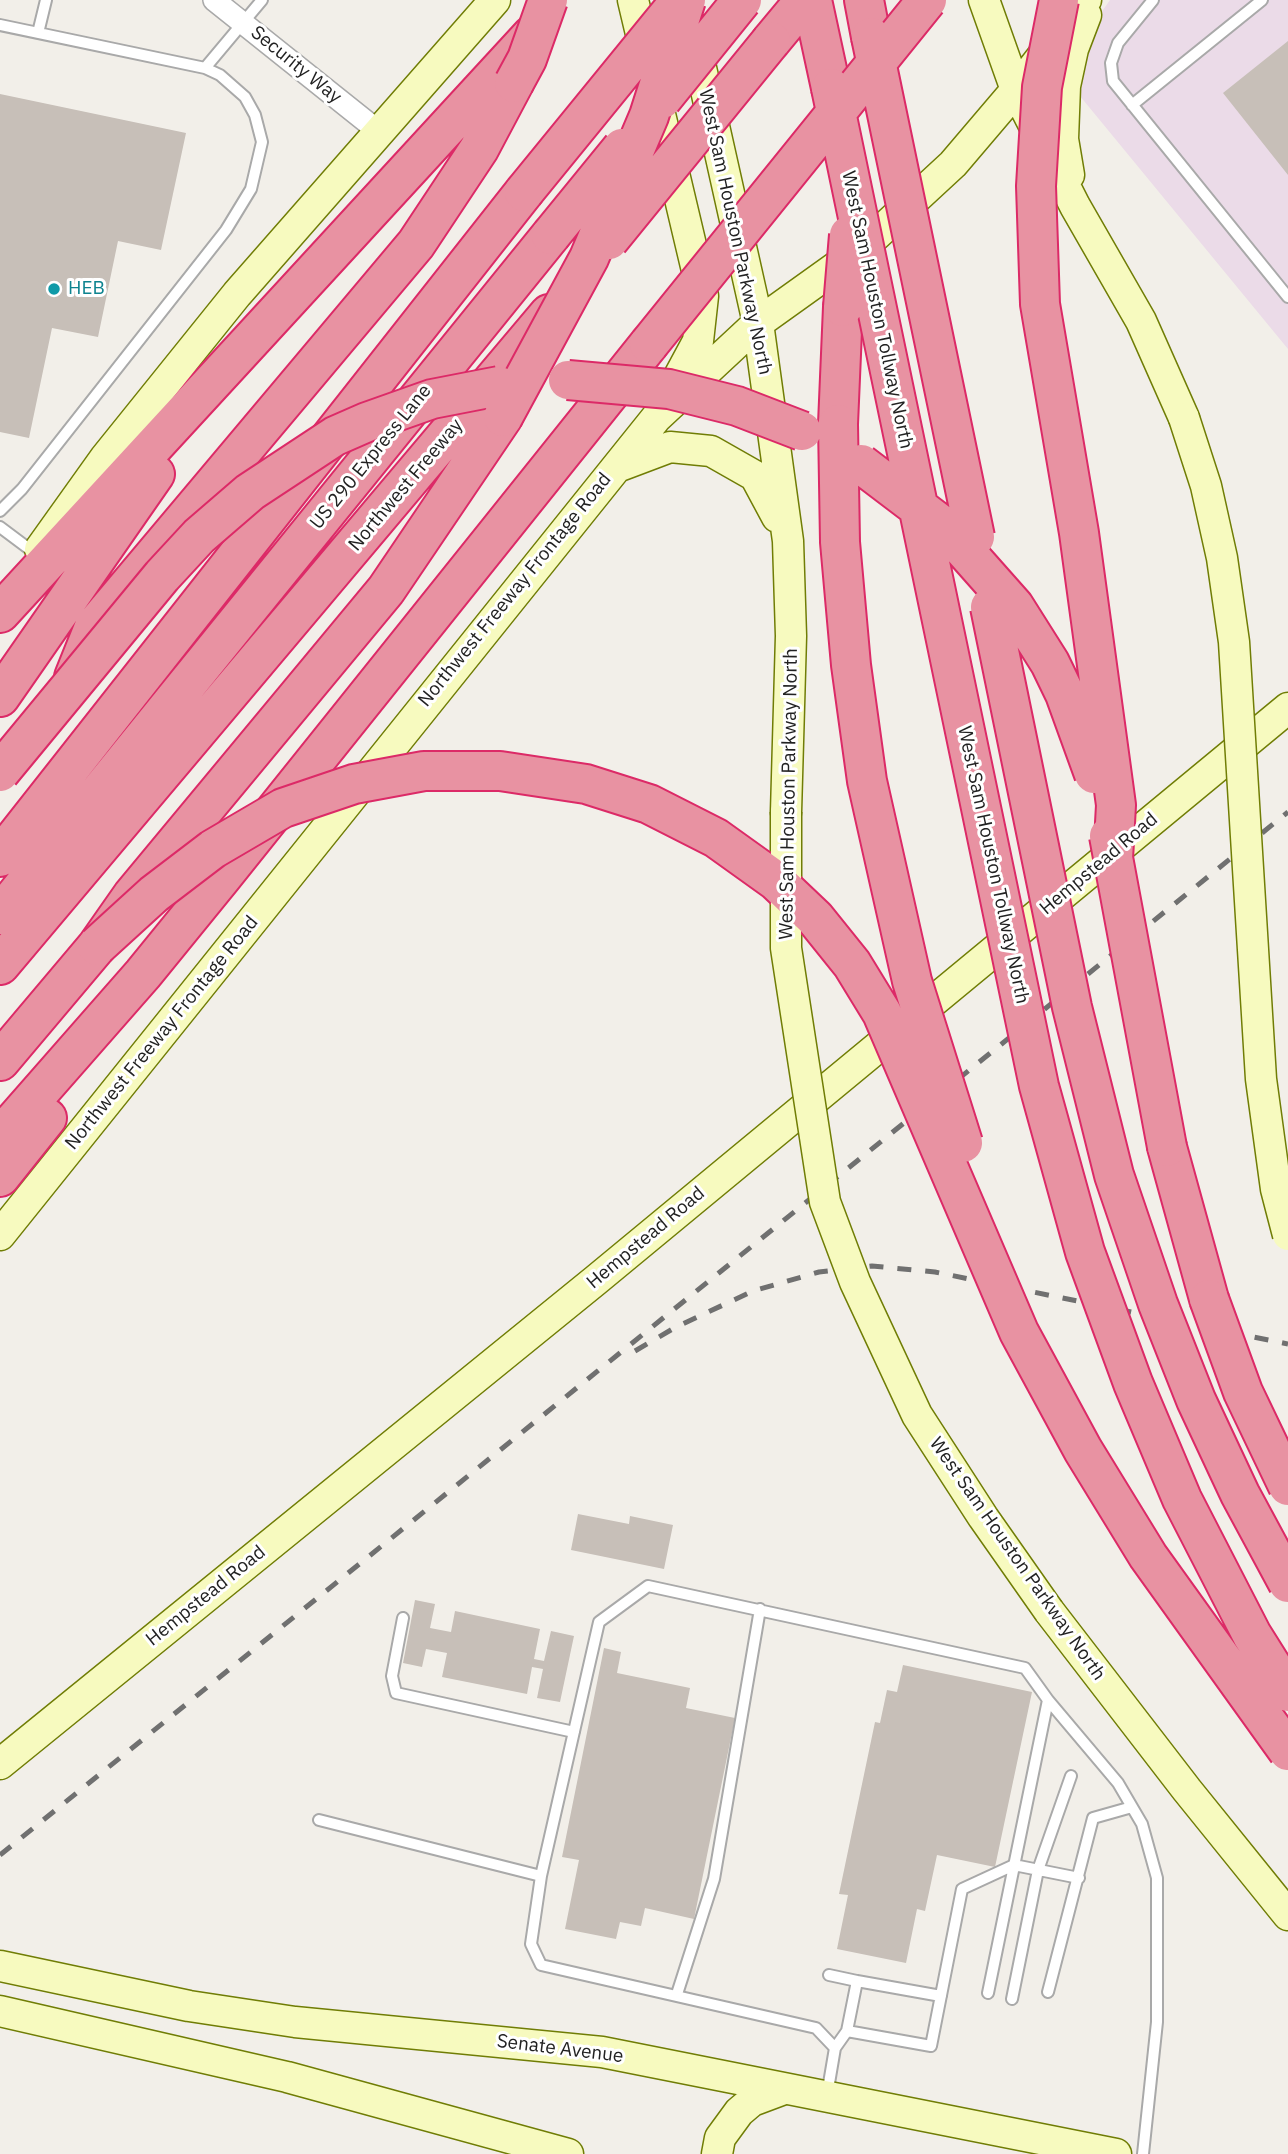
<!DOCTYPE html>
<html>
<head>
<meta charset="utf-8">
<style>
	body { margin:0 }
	canvas { display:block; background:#f2efe9 }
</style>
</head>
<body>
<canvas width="1288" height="2154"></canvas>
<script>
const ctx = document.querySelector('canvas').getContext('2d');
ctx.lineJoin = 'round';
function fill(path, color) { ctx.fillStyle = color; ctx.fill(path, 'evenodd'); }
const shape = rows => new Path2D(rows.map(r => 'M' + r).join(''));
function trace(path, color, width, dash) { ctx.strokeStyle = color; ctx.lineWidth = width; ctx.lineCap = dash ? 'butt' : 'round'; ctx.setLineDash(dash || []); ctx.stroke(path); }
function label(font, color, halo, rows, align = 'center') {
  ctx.font = font + ' "IBM Plex Sans",sans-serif'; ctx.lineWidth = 6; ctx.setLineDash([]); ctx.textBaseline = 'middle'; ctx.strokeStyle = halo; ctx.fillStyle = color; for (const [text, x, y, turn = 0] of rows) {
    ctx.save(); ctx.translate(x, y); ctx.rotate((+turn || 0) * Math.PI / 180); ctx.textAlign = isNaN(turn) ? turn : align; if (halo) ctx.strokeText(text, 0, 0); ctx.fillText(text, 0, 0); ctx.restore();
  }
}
const industrial = shape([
	[1110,0,1288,0,1288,349,1075,90,1086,34]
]);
const building = shape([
	[1288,41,1288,175,1223,93],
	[0,94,186,133,161,250,118,241,98,337,52,328,29,438,0,432],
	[578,1514,629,1524,630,1516,673,1525,664,1569,571,1550],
	[415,1600,435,1604,430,1628,451,1632,455,1611,540,1629,534,1659,544,1661,551,1631,574,1636,560,1702,537,1698,543,1669,532,1667,527,1694,442,1677,447,1653,426,1649,422,1667,403,1663],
	[604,1648,621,1652,617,1673,690,1688,686,1708,735,1718,694,1919,645,1908,641,1926,620,1922,616,1939,565,1929,579,1860,562,1857],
	[903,1665,1032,1692,995,1867,937,1855,925,1911,917,1909,906,1963,837,1949,848,1895,839,1894,875,1722,880,1723,887,1690,897,1692]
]);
const lane = shape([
	[1153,0,1118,43,1111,63,1113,81,1288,297],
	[0,25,205,68,220,75,245,97,255,115,262,142,251,189,226,230,22,489,0,511],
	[38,33,46,0],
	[205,68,262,0],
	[1132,105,1262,0],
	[0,527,36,554],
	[403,1618,392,1676,396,1693,574,1732],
	[1048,1700,1118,1783,1142,1824,1157,1878,1157,2022,1143,2154],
	[319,1820,541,1876],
	[829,1975,857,1981],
	[1048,1992,1093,1818,1132,1807],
	[677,1994,714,1879,760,1609],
	[1012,1999,1038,1870,1071,1776],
	[847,2031,857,1981,941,1996],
	[835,2048,847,2031,931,2046,962,1889,1014,1865,1079,1878],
	[827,2095,835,2048,816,2028,541,1965,531,1944,541,1876,599,1622,648,1586,1025,1668,1048,1700,988,1993]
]);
const street = shape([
	[214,0,378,131]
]);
const secondary = shape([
	[633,0,703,296,698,341,670,393],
	[984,0,1016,90,1075,206,1141,321,1184,418],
	[695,41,758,323,788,541,791,636,786,812],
	[1069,175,1063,139,1065,86,1073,49,1086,15],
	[617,467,670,447,711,451,755,476,777,517],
	[40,549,105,458,237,294,495,0],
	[0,1235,656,418,758,323,860,250,953,164,1016,90,1086,0],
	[1049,1611,1187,1790,1288,1915],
	[0,1764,596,1280,1288,708],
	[0,1966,189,2006,295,2022,602,2052,1116,2154],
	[0,2011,287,2077,568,2154],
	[717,2154,720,2138,739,2112,752,2101,784,2089]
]);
const highway = shape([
	[812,0,831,88],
	[864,0,871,37],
	[771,41,805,0],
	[838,424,843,307],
	[0,613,532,35],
	[74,677,94,627,416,244,479,149,514,83],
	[0,697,155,474],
	[0,857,524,192],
	[0,915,551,235],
	[0,965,549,314],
	[0,1061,97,946,132,896,386,590,503,417],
	[0,1137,143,974,222,877,649,344],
	[1167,1147,1209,1299],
	[0,1177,47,1118]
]);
const rail = shape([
	[635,1351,676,1327,753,1291,819,1272,872,1266,935,1272,1288,1344],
	[0,1855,1288,812]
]);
const secondaryBridge = shape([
	[1184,418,1206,486,1222,558,1234,642,1261,1079,1276,1189,1288,1235],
	[786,812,786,948,825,1202,855,1282,917,1415,983,1517,1049,1611]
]);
const highwayBridge = shape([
	[1059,0,1042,87,1036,186,1040,304,1079,533,1116,805,1113,859],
	[871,37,975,537],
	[514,83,527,59,548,0],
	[831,88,1039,1086,1085,1252,1133,1383,1182,1499,1252,1635,1288,1692],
	[662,99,742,0],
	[524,192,675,7],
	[551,235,622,148],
	[609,240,771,41],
	[843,307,849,235],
	[649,344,927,0],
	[568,380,669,389,737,406,802,431],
	[503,417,589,258,649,116,686,0],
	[838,424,840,542,851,665,867,781,912,981,963,1143],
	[861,464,944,527,1014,606,1050,663,1065,694,1094,774],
	[990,607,1072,1007,1114,1175,1158,1304,1196,1400,1240,1494,1288,1583],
	[0,772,162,576,199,536,250,492,335,436,367,422,432,399,499,386],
	[1109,836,1167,1147],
	[97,946,154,894,213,849,283,808,354,784,424,771,500,771,586,784,649,804,716,838,776,881,815,918,852,964,882,1013,1019,1332,1083,1450,1148,1556,1288,1751],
	[1209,1299,1243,1392,1288,1486]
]);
const markers = [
	[54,289,7,"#0f9aa8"]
];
const streetNames = [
	["Security Way",296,65,39],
	["West Sam Houston Parkway North",735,232,78],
	["West Sam Houston Tollway North",877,310,78],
	["US 290 Express Lane",371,457,-51],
	["Northwest Freeway",406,485,-50],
	["Northwest Freeway Frontage Road",515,590,-51],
	["West Sam Houston Parkway North",789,794,-89],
	["Hempstead Road",1099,864,-40],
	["West Sam Houston Tollway North",993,865,78],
	["Northwest Freeway Frontage Road",162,1033,-51],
	["Hempstead Road",646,1238,-40],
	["West Sam Houston Parkway North",1017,1559,55],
	["Hempstead Road",206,1596,-39],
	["Senate Avenue",560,2049,7]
];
const cultureNames = [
	["HEB",68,289]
];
fill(industrial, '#ebdbe8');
fill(building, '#c7bfb8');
trace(lane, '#a9a9a9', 14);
trace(street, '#a9a9a9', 24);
trace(secondary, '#707d05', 33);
trace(highway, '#dc2a67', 42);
trace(lane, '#fff', 10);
trace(street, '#fff', 21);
trace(secondary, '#f7fabf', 30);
trace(highway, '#e892a2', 38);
trace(rail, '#707070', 5, [14, 14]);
trace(secondaryBridge, '#707d05', 33, []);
trace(highwayBridge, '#dc2a67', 42, []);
trace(secondaryBridge, '#f7fabf', 30);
trace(highwayBridge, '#e892a2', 38);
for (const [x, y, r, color] of markers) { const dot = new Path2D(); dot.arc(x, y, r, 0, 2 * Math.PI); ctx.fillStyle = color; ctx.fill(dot); trace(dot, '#fff', 2.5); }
label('19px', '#222', '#fff', streetNames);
label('19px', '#0d838f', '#fff', cultureNames, 'left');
</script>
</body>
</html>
